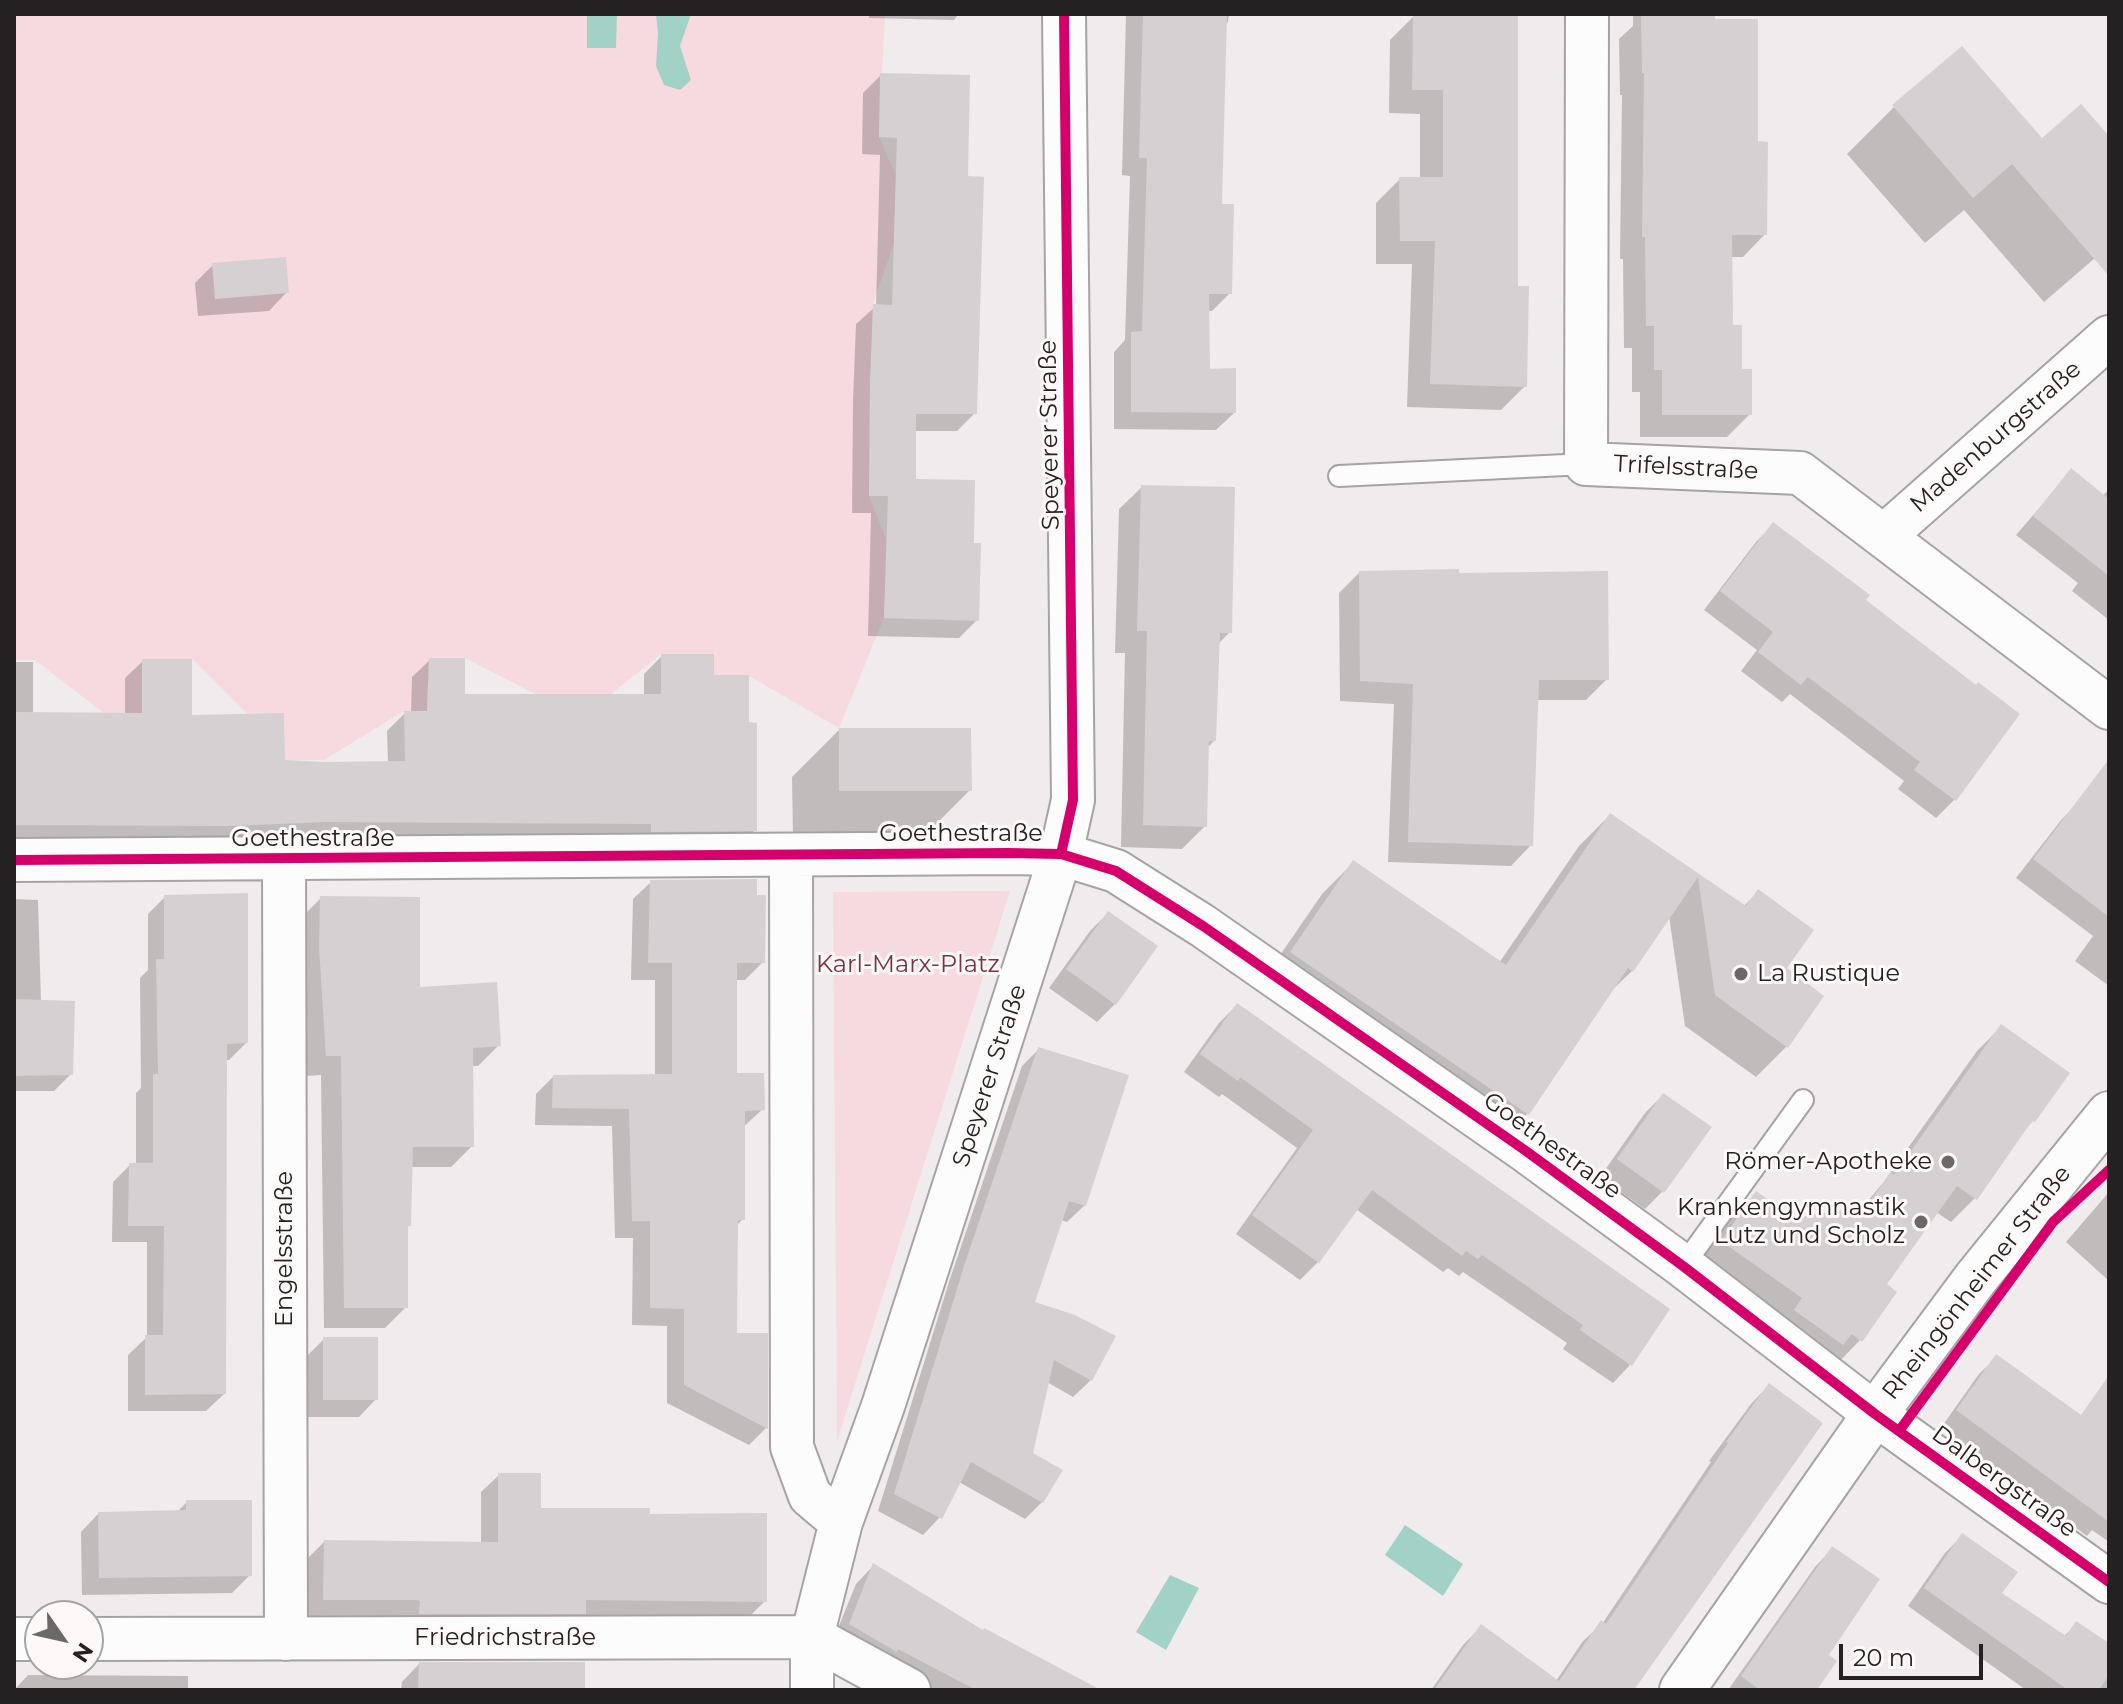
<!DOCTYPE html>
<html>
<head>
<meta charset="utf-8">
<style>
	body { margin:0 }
	#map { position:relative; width:2123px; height:1704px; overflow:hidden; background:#f0ebec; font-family:Montserrat,sans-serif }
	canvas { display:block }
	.frame { position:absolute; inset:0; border:16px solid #232121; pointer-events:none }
	.north { position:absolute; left:24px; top:1600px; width:80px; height:80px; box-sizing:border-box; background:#fff8f9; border:2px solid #a7a2a3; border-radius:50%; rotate:124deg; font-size:22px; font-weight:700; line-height:32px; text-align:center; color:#232121 }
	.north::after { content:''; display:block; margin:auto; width:28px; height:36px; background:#6b6868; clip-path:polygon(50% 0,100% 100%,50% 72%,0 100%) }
	.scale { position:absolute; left:1839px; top:1644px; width:144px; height:36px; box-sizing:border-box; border:4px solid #232121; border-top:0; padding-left:10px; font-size:24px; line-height:28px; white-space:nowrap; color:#232121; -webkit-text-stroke:6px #fff8f9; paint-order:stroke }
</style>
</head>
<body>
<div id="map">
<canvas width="2123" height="1704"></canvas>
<div class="frame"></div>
<div class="north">N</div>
<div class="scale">20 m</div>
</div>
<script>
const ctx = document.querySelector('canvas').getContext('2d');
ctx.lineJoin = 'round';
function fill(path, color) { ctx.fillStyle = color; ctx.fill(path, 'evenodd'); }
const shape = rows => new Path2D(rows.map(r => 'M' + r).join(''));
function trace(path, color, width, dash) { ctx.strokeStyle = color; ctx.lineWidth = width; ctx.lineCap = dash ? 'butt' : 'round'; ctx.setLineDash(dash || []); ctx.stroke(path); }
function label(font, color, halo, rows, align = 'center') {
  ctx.font = font + ' Montserrat,sans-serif'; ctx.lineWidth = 6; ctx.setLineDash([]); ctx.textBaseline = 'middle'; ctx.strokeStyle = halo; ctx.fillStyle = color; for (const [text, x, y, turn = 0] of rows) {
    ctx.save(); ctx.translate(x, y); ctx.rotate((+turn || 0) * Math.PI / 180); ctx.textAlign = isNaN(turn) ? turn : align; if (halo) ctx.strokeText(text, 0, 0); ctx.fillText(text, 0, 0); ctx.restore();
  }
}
const green = shape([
	[14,14,885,14,879,137,896,175,894,243,873,304,869,496,887,541,884,618,839,728,749,676,714,675,713,654,661,654,611,694,535,694,465,658,429,658,427,711,404,711,324,760,285,760,284,713,247,714,192,659,142,659,142,713,104,713,35,660,14,660],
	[1010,891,837,1441,833,892]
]);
const water = shape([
	[587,14,617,14,616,48,587,48],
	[656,14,691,14,680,46,691,80,680,90,664,85,656,66,658,33],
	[1405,1525,1463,1564,1443,1596,1385,1555],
	[1170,1575,1199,1588,1166,1650,1136,1632]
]);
const shadow = shape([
	[869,14,959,14,954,20,869,18],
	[1126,14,1229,14,1228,22,1225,26,1220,206,1230,293,1212,311,1207,311,1208,371,1234,413,1216,430,1114,429,1114,352,1125,340,1130,176,1122,175],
	[1633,14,1713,14,1756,143,1765,234,1743,257,1731,257,1731,327,1750,414,1727,437,1640,437,1640,392,1632,392,1632,348,1624,348,1623,259,1620,259,1622,95,1620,95,1619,39,1633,26],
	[1414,16,1516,16,1516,288,1525,386,1501,410,1407,407,1412,264,1376,264,1376,203,1400,179,1420,179,1420,114,1389,113,1390,40],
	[881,75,966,178,975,413,957,431,914,431,914,481,972,545,977,620,959,638,868,636,871,513,852,513,853,401,856,324,876,306,880,155,862,154,863,93],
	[1894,107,2041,141,2109,139,2109,246,2044,302,1964,210,1925,243,1847,154],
	[213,265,286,293,269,311,198,316,195,283],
	[2071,471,2102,496,2109,490,2109,620,2072,591,2078,583,2016,535],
	[1142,487,1230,632,1217,645,1214,741,1206,749,1205,826,1182,849,1121,847,1125,653,1115,653,1119,509],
	[1773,525,1863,601,1976,687,2017,714,1954,800,1936,818,1898,789,1904,781,1790,694,1782,702,1741,671,1757,650,1704,610,1756,542],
	[1360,572,1457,575,1607,679,1586,700,1536,700,1531,845,1511,866,1388,862,1394,704,1340,701,1339,593],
	[662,656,747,724,755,830,738,847,14,843,14,662,33,662,33,715,125,715,125,678,143,661,190,717,283,762,388,763,387,731,405,713,411,713,412,677,430,660,463,696,644,696,644,674],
	[839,730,970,790,923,837,793,837,792,777],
	[2081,800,2109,801,2109,986,2075,961,2093,936,2016,878,2062,819],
	[1610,815,1744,906,1758,892,1785,968,1787,1046,1756,1077,1685,1026,1669,916,1632,971,1608,994,1528,1113,1497,1144,1261,983,1322,894,1353,863,1499,963,1579,846],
	[651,882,763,962,745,980,735,980,735,1075,763,1109,743,1127,743,1219,736,1226,735,1335,766,1335,766,1428,749,1445,667,1403,667,1326,632,1325,633,1238,615,1238,612,1126,535,1125,536,1094,553,1077,655,1076,655,980,631,980,633,899],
	[165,897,246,1043,229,1060,225,1060,224,1394,206,1411,128,1411,128,1355,147,1337,147,1242,112,1242,113,1182,130,1165,136,1165,136,1093,141,1088,140,978,148,970,148,914],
	[321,898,418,989,499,1045,478,1066,471,1066,472,1146,451,1167,411,1167,409,1226,406,1228,406,1307,385,1328,324,1328,321,1075,306,1076,299,969,300,919],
	[14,899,38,900,41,1002,71,1074,54,1091,14,1091],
	[1108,913,1115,1004,1097,1022,1049,988,1090,931],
	[1237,1005,1630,1365,1613,1383,1563,1349,1567,1343,1463,1272,1459,1276,1448,1268,1443,1272,1356,1209,1318,1262,1300,1280,1236,1234,1297,1148,1222,1094,1219,1097,1184,1072,1219,1023],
	[2001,1027,2033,1121,2021,1133,1975,1198,1951,1222,1936,1212,1884,1285,1860,1340,1837,1364,1698,1265,1733,1217,1756,1193,1793,1220,1860,1210,1883,1183,1977,1051],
	[1039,1049,1085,1205,1067,1222,1060,1220,1033,1303,1091,1380,1073,1397,1047,1382,1030,1454,1042,1502,1025,1519,959,1482,940,1517,923,1535,878,1511,949,1282,1022,1066],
	[1663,1095,1663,1191,1645,1209,1600,1177,1645,1113],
	[2109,1192,2109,1281,2066,1242],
	[324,1339,376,1399,359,1417,306,1417,306,1357],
	[1997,1357,2080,1416,2088,1408,2109,1423,2109,1542,2092,1530,2087,1536,1940,1429,1979,1374],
	[1769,1385,1631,1690,1431,1690,1463,1645,1481,1627,1556,1681,1583,1641,1602,1624,1711,1462,1709,1461,1751,1404],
	[499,1475,539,1510,648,1516,765,1601,747,1619,306,1617,307,1559,324,1542,481,1544,481,1492],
	[187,1502,250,1575,232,1593,82,1595,81,1532,98,1514,177,1512],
	[1962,1536,1999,1594,2063,1637,2077,1624,2109,1647,2109,1690,2026,1690,1908,1606,1945,1553],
	[1832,1549,1826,1656,1815,1690,1728,1690,1815,1567],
	[874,1565,983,1632,1092,1690,904,1690,832,1643,856,1584],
	[419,1664,583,1690,401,1690,402,1682],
	[28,1675,188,1676,188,1690,14,1690]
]);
const building = shape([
	[1143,14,1227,14,1222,204,1234,204,1232,294,1209,294,1210,369,1236,368,1236,413,1131,412,1131,332,1142,331,1147,158,1139,158],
	[1413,14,1518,14,1518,286,1529,286,1527,387,1430,384,1435,241,1400,241,1399,177,1443,177,1443,90,1412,90],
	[1641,14,1715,14,1715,19,1758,19,1758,141,1768,142,1767,235,1732,235,1733,325,1742,325,1742,369,1752,369,1752,415,1662,415,1662,370,1654,370,1654,326,1646,326,1645,237,1642,237,1644,73,1642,73],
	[1962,46,2042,138,2081,104,2109,136,2109,276,2012,164,1973,198,1892,105],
	[880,73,970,75,968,176,984,177,977,414,916,414,916,479,975,480,974,543,981,543,979,621,884,618,888,496,869,496,870,382,873,304,892,305,897,138,879,137],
	[286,257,289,293,215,299,212,263],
	[2071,468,2109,499,2109,576,2033,516],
	[1141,485,1235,487,1232,633,1220,633,1216,741,1209,741,1207,827,1143,825,1147,631,1137,631],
	[1773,522,1870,595,1866,600,1976,685,1978,682,2020,714,1956,801,1914,770,1920,762,1808,677,1801,685,1758,652,1773,632,1720,591],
	[1459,569,1459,573,1608,571,1609,680,1539,680,1533,846,1408,842,1413,684,1360,681,1359,571],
	[661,654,714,654,714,675,749,675,749,722,757,723,757,831,651,832,651,824,325,822,230,826,14,825,14,712,142,713,142,659,192,659,192,715,284,713,285,760,324,762,405,761,404,711,427,711,429,658,465,658,465,694,661,694],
	[839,728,971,728,972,791,839,791],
	[2109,759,2109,917,2033,859],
	[1610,813,1746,906,1758,889,1814,930,1787,968,1824,996,1788,1048,1715,995,1698,877,1633,972,1628,968,1529,1115,1290,952,1353,860,1506,965],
	[757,879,757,895,766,895,765,963,737,963,737,1073,764,1073,765,1110,745,1111,745,1220,738,1220,737,1333,768,1333,768,1429,684,1385,684,1309,650,1308,650,1221,632,1221,629,1109,552,1108,553,1075,672,1074,672,963,648,963,650,880],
	[248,893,248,1043,227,1044,226,1394,145,1395,145,1335,163,1335,164,1226,128,1226,129,1163,153,1163,153,1074,158,1074,156,959,164,959,164,895],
	[320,896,420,897,420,987,497,982,501,1046,473,1048,474,1147,413,1147,411,1226,408,1226,408,1308,344,1308,341,1056,326,1056,319,947],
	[1108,911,1158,946,1116,1005,1066,969],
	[14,999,75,1001,73,1075,14,1076],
	[1237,1003,1670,1309,1632,1366,1580,1330,1583,1325,1482,1255,1478,1259,1466,1251,1462,1256,1372,1190,1319,1263,1252,1215,1313,1130,1240,1077,1238,1081,1200,1054],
	[2001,1024,2070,1073,2035,1122,2032,1121,1977,1200,1957,1186,1887,1284,1897,1292,1862,1342,1852,1334,1843,1345,1794,1310,1802,1298,1721,1241,1756,1191,1794,1218,1867,1206,1891,1172,1894,1175],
	[1038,1047,1129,1075,1086,1206,1069,1201,1035,1302,1075,1315,1116,1336,1092,1381,1054,1360,1033,1453,1063,1470,1043,1503,971,1462,942,1519,894,1494,965,1263],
	[1663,1093,1712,1127,1664,1193,1617,1159],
	[323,1337,378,1337,378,1400,323,1400],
	[1996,1354,2081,1415,2109,1375,2109,1522,1956,1410],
	[1769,1383,1823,1423,1634,1690,1434,1690,1481,1624,1559,1681,1601,1620,1606,1624,1728,1443,1726,1442],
	[498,1473,541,1473,541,1508,650,1508,650,1514,767,1513,767,1602,586,1600,586,1614,419,1614,420,1601,417,1600,323,1600,324,1540,498,1542],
	[186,1500,252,1500,252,1576,99,1578,98,1512,186,1510],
	[1962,1533,2018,1572,2002,1593,2066,1636,2076,1621,2109,1643,2109,1675,2099,1690,2068,1690,1924,1588],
	[1832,1546,1880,1579,1829,1655,1837,1661,1817,1690,1760,1690,1741,1676],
	[873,1563,983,1630,984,1628,1101,1690,976,1690,898,1649,897,1652,849,1624],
	[419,1662,585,1662,585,1690,418,1690]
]);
const lane = shape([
	[1339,476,1586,464],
	[1683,1266,1803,1100]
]);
const street = shape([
	[1587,14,1586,464,1800,473,2109,708],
	[1884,536,2109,337],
	[791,855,792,1447,810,1496,841,1522],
	[14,860,1008,853,1061,854,1116,871,1203,926,1526,1151,1683,1266,1875,1414,2109,1582],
	[284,860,286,1639],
	[14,1639,40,1639],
	[88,1639,812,1637,909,1690],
	[812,1690,812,1637,841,1522,883,1406,1061,854,1073,800,1064,14]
]);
const secondary = shape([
	[1682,1690,1875,1414,1976,1278,2109,1114]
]);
const cycleway = shape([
	[1061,854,1073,800,1064,14],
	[14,860,1008,853,1061,854,1116,871,1203,926,1526,1151,1683,1266,1875,1414,2109,1582],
	[1899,1431,2053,1222,2109,1170]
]);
const markers = [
	[1741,974,8,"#6b6868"],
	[1948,1162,8,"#6b6868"],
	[1921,1222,8,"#6b6868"]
];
const streetNames = [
	["Speyerer Straße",1050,435,-91],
	["Madenburgstraße",1996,437,-41],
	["Trifelsstraße",1686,468,3],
	["Goethestraße",961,834],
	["Goethestraße",313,839],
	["Speyerer Straße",990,1076,-72],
	["Goethestraße",1552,1146,36],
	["Engelsstraße",285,1249,-90],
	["Rheingönheimer Straße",1977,1283,-52],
	["Dalbergstraße",2004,1482,36],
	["Friedrichstraße",505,1638]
];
const parkNames = [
	["Karl-Marx-Platz",908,965]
];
const poiNames = [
	["La Rustique",1757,974,"left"],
	["Römer-Apotheke",1932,1162],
	["Krankengymnastik",1905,1208],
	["Lutz und Scholz",1905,1236]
];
fill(green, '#f7dae0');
fill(water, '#a2d2c6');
fill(shadow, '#0003');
fill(building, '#d5d1d2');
trace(lane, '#a7a3a4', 24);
trace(street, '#a7a3a4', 46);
trace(secondary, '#a7a3a4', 48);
trace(lane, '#fdfcfc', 20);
trace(street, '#fdfcfc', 42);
trace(secondary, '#fdfcfc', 44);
trace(cycleway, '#d6006c', 10);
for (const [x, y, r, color] of markers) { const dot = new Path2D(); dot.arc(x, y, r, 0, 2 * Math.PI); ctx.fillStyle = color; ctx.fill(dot); trace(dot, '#fff8f9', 3); }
label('24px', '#232121', '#fff8f9', streetNames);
label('24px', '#7b3145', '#fff8f9', parkNames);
label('24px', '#232121', '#fff8f9', poiNames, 'right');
</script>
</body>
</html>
